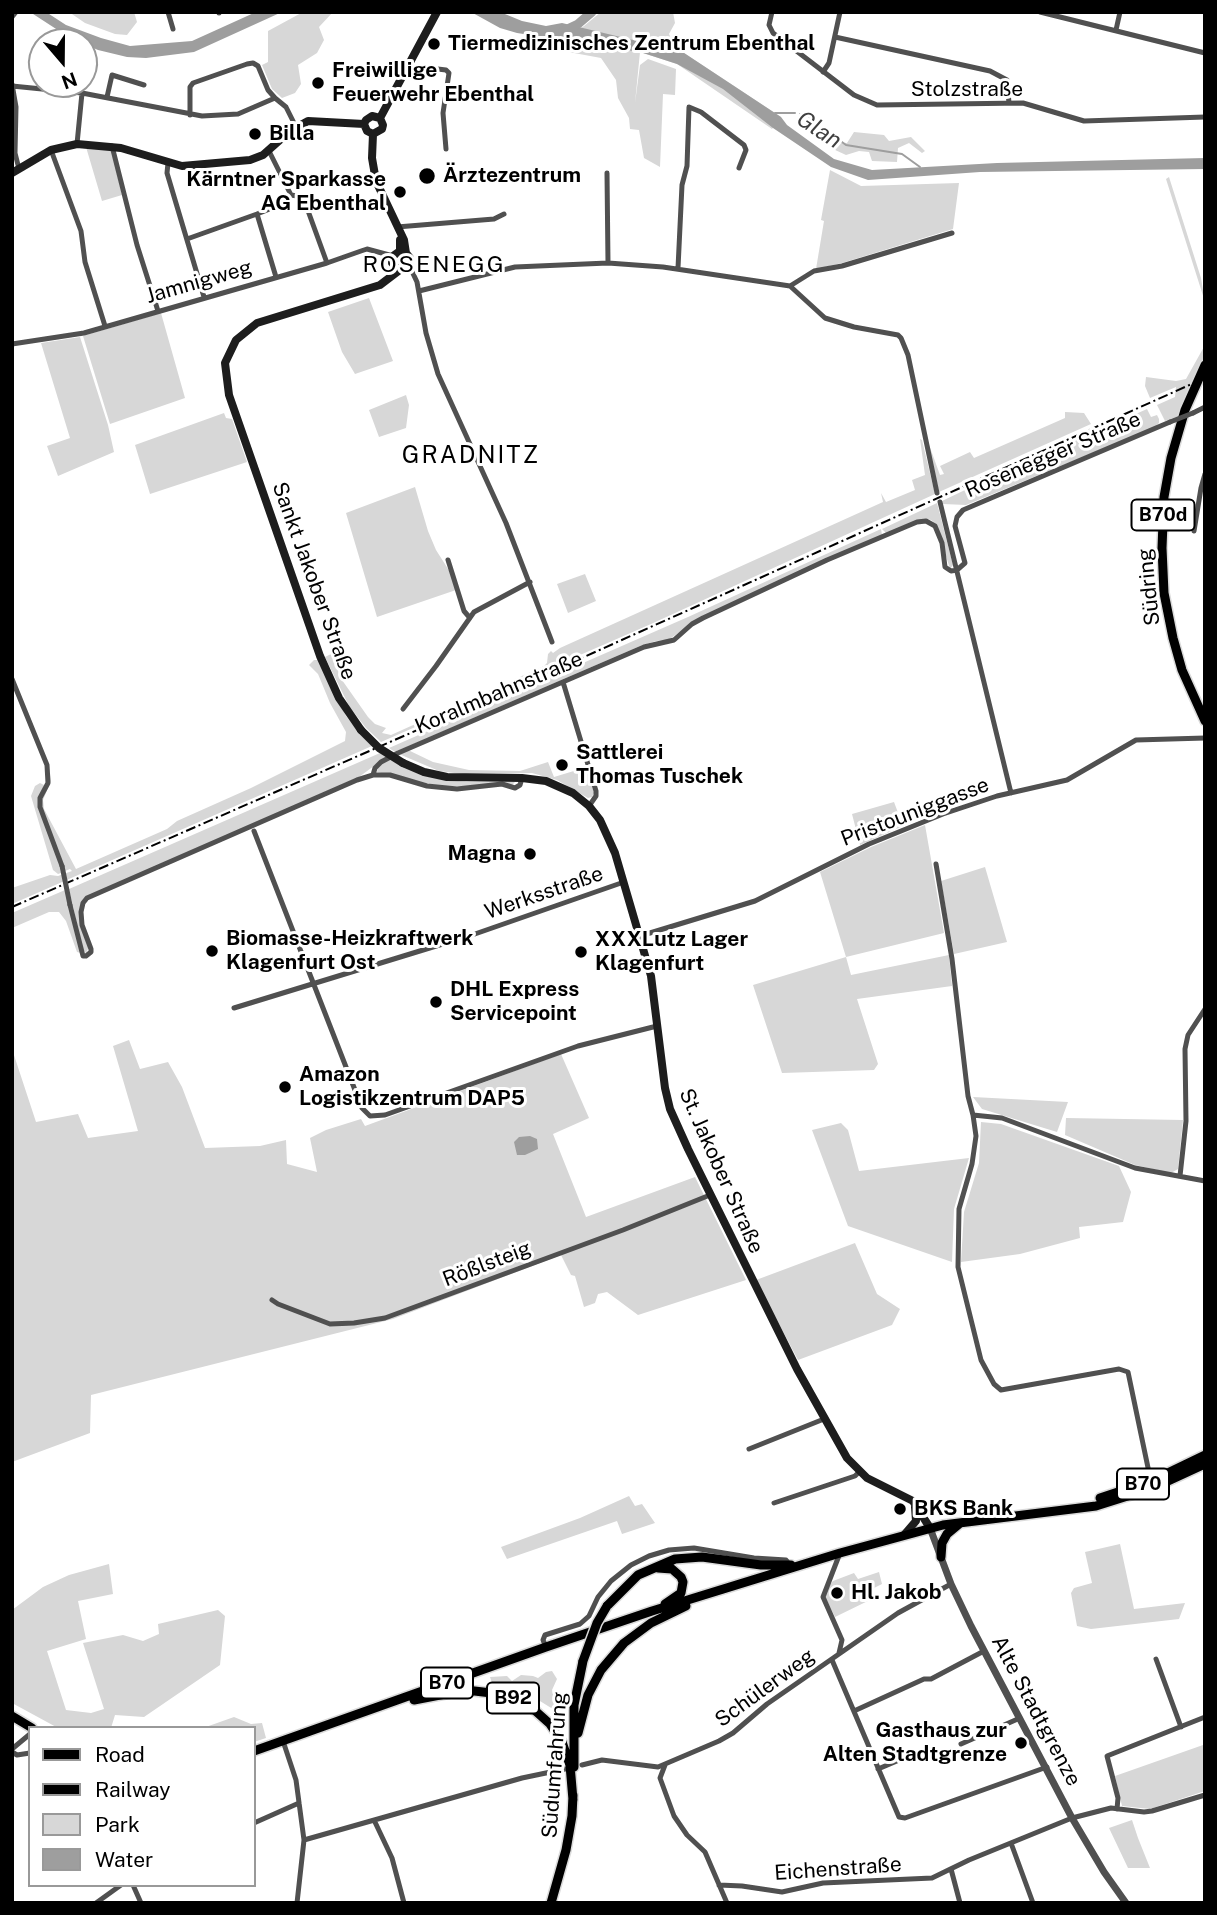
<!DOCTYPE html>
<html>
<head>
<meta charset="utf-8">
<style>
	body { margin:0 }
	#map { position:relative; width:1217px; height:1915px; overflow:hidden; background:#fff; font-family:"Public Sans",sans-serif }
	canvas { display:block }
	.frame { position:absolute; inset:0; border:14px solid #000; pointer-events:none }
	.legend { position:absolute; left:28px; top:1726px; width:228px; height:161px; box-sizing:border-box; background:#fff; border:2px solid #999; margin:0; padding:9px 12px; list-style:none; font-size:21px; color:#000 }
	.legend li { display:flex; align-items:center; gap:14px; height:35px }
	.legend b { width:35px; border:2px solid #999 }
	.north { position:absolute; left:28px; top:28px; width:70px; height:70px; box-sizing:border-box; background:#fff; border:2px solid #999; border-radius:50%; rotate:160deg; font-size:19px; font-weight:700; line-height:28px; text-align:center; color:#000 }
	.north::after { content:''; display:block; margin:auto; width:24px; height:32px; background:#000; clip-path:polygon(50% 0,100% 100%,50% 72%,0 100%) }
</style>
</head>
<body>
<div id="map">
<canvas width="1217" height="1915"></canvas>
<div class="frame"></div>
<ul class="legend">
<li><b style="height:9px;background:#000"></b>Road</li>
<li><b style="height:9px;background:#000"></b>Railway</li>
<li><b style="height:19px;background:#d7d7d7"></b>Park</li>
<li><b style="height:19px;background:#9e9e9e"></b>Water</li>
</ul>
<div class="north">N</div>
</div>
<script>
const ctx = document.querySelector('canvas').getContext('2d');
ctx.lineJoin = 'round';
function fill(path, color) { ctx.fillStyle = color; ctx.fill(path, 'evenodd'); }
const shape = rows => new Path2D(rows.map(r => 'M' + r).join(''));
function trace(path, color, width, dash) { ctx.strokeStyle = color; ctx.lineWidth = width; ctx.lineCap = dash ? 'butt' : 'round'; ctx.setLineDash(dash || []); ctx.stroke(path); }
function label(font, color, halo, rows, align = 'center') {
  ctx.font = font + ' "Public Sans",sans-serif'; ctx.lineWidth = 6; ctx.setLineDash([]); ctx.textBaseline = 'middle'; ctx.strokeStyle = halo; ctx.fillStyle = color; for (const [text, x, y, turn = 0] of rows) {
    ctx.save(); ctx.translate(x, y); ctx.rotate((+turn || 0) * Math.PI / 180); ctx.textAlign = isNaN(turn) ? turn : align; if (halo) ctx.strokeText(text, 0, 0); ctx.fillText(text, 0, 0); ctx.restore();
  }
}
const green = shape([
	[69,12,134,12,137,22,127,35,115,34,85,23],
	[303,12,333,12,319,27,324,40,317,53,298,65,301,84,295,93,282,98,272,89,262,65,268,62,268,31],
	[601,12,673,12,675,23,669,34,675,47,781,117,772,129,677,64,640,52,635,103,640,65,648,59,676,69,675,95,663,94,660,167,644,158,639,130,630,129,629,118,618,98,616,80,601,58,547,48,584,26],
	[854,132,884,135,889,141,911,137,925,151,922,153,909,143,898,148,897,162,872,161,869,152,859,151,846,155,833,149,836,142,847,143],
	[86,147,111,149,122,195,102,201],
	[830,170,861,186,959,183,953,229,842,263,816,269,824,221,821,220],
	[1169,177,1201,278,1205,302,1166,179],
	[369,298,393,361,355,374,342,352,328,312],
	[161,313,185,398,110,424,83,336],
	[80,337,108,425,114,452,58,476,47,446,70,438,41,343],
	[1205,345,1205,357,1179,416,1165,421,1157,405,1175,397,1176,387,1150,398,1145,386,1146,377,1176,381,1186,379],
	[406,395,409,405,406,428,379,437,369,410],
	[1147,409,1151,417,1157,415,1159,419,1159,423,1155,427,966,505,943,504,942,501,965,490],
	[1065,412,1084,413,1091,424,939,492,928,442,940,475,944,474,940,466,970,452,974,458,1065,418],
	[224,413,226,418,232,419,247,462,150,494,135,445],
	[920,439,922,440,935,494,651,624,381,742,366,728,349,706,325,657,331,654,342,680,368,717,375,724,386,728,382,733,391,735,544,666,547,663,548,654,551,651,553,653,560,648,883,502,881,493,886,502,915,490,912,480,925,475],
	[415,487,428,531,436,550,450,572,456,590,377,617,346,513],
	[937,503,953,565,950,569,936,524,931,520,926,519,886,533,882,529],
	[881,529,882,535,705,615,668,640,656,641,640,646,395,752,389,748,688,617],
	[585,574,596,601,568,613,557,584],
	[314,660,318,660,346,716,358,732,372,746,12,904,12,888,50,875,58,876,72,871,70,869,65,871,60,854,45,820,41,801,50,782,49,765,51,781,43,800,44,809,76,869,167,829,177,821,251,788,345,741,346,732,330,703,318,674,309,665],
	[408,750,433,762,469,770,520,771,548,762,554,777,587,767,594,793,592,797,588,798,557,780,532,773,462,774,439,771,399,754],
	[380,753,386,757,359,777,90,895,80,906,89,947,86,953,83,950,69,889],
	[389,759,439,779,467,782,515,782,512,785,443,787,377,772,378,767],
	[40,783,44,785,39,800,55,848,61,873,58,874,53,870,31,796,35,786],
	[894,802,903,826,860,845,852,814],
	[925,825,944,933,846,957,851,975,949,955,952,986,857,999,878,1064,874,1070,782,1073,753,985,846,957,820,872,871,847],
	[985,867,1007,942,954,954,941,881],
	[65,890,81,953,77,952,66,921,59,912,49,912,12,928,12,913],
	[129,1040,140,1069,168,1062,182,1087,205,1148,260,1146,286,1140,287,1164,317,1172,310,1138,326,1130,361,1119,365,1126,561,1054,589,1118,553,1134,586,1217,695,1177,746,1280,638,1315,607,1292,598,1294,595,1303,584,1307,575,1276,571,1275,561,1255,393,1319,91,1395,90,1433,12,1462,12,1049,36,1122,78,1114,88,1138,138,1131,113,1046],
	[973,1097,1068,1102,1057,1132,982,1109],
	[1066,1118,1183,1120,1178,1169,1171,1173,1135,1165,1065,1135],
	[981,1122,1001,1124,1119,1166,1131,1192,1123,1222,1079,1227,1080,1238,1020,1254,961,1262,964,1212,979,1163],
	[841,1123,848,1130,859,1171,969,1158,954,1209,952,1262,848,1226,812,1130],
	[855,1243,877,1294,900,1309,892,1325,798,1360,756,1280],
	[629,1496,635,1506,642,1504,655,1523,622,1534,617,1521,507,1559,501,1547,580,1518],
	[1120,1544,1134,1609,1185,1603,1179,1619,1091,1629,1077,1626,1071,1593,1074,1588,1092,1583,1085,1552],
	[109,1564,113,1594,78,1601,86,1639,47,1651,66,1710,91,1713,104,1709,83,1643,123,1635,143,1641,159,1634,158,1624,218,1610,225,1616,220,1665,144,1717,115,1715,111,1728,58,1728,12,1703,12,1610,43,1587,69,1575],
	[879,1572,882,1584,872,1589,876,1597,835,1617,825,1597,826,1589,833,1581,854,1573,858,1579],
	[552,1671,557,1679,552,1690,555,1697,556,1711,519,1688,513,1689,492,1683,490,1677,507,1676,512,1681,521,1675,533,1676,538,1678,546,1672],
	[234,1717,251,1724,262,1723,266,1738,254,1742,254,1728,203,1728],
	[1203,1745,1205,1751,1205,1791,1150,1809,1122,1806,1115,1776],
	[1132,1820,1138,1838,1150,1868,1128,1868,1109,1828]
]);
const water = shape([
	[30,12,46,12,66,25,101,38,130,46,192,41,256,12,282,12,194,52,146,58,127,57,98,50,70,38],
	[471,12,500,12,522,21,546,26,562,23,654,45,675,47,781,117,787,125,834,159,872,170,997,163,1205,158,1205,169,980,172,868,180,831,167,773,128,723,89,677,64,640,52,517,33,500,28],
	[530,1136,537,1139,538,1149,525,1155,517,1155,514,1142,519,1137]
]);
const stream = shape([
	[775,113,795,113],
	[800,114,804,114,846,145,902,154,920,167]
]);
const river = shape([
	[563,31,578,24,592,12]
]);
const minor = shape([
	[168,12,173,29],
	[772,12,769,25,773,33,854,95,877,105,1023,103,1084,121,1205,117],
	[1040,12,1205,53],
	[219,13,219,12],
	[12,17,16,12],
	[1116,30,1120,12],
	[835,37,990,71,1007,80,1009,103],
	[421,67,446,70,449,73,443,113,446,149],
	[823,72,829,63,840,12],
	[12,84,16,107,15,153,19,169],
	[12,86,82,93,202,116,238,114,275,98,286,107,296,127],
	[107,97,112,75,144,85],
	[190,115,190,87,193,83,247,64,253,63,258,66,268,90,275,98],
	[77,144,82,93],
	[112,146,137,245,158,311],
	[51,150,81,231,85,262,105,326],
	[269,151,291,195,303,197,327,263],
	[168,163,167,173,204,297],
	[607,173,608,263],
	[397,227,494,219,504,214],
	[187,239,257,214],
	[409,265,417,282,426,333,438,374,506,523,552,642],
	[678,268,682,185,687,166,689,107,701,112,744,145,746,150,739,168],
	[276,277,257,214,285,203,291,195],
	[790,286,814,271,842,266,952,233],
	[419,291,515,267,608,263,663,267,790,286,825,318,854,327,898,335,901,338,908,355,937,493],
	[12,344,84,333,327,263,361,251,367,249,393,256],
	[1193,413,1205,407],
	[1205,474,1201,488,1205,489],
	[940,502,1011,793],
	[1194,531,1201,488],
	[448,560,464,611,470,618],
	[957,570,965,563,955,526,957,517,963,510,1170,422],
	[12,679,47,765,48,783,40,798,40,807,62,866],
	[563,682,596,791,596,796,589,806],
	[403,709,436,666,474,612,530,582],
	[373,775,375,768,381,762,398,753,644,647,674,640,692,624,703,618,827,560,917,522,926,521,935,526,942,543,945,567,951,571,957,570],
	[254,831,362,1108,370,1116,385,1115,578,1046,657,1026],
	[936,864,952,959,968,1096,973,1115,1002,1118,1135,1168,1205,1181],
	[70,905,83,956,86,956,91,952,91,949,82,925,81,912,83,903,87,898,357,780,373,775,390,775,427,786,457,789,502,784,515,788,520,785,522,778],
	[640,936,755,901,869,844,943,814,997,796,1067,780,1136,740,1205,738],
	[234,1008,472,935,624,882],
	[973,1115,976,1136,972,1164,959,1209,958,1267,981,1360,994,1384,1001,1390,1119,1369,1128,1372,1151,1482],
	[1180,1176,1186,1121,1185,1049,1188,1035,1205,1009],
	[272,1300,278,1304,330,1324,354,1323,385,1318,623,1230,710,1195],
	[749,1449,824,1419],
	[774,1503,855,1476,859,1472],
	[546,1647,543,1640,545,1635,580,1624,589,1616,598,1597,611,1581,631,1565,649,1556,669,1550,694,1548,754,1558,786,1560,790,1565],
	[839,1653,842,1640,823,1597,840,1553],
	[1156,1659,1181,1727],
	[832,1660,899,1817,905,1818,1047,1767],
	[854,1711,924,1679,931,1679,984,1651],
	[283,1741,296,1780,304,1840,297,1903],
	[961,1744,1020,1718],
	[12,1749,30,1734],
	[12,1752,17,1755,30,1753],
	[582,1765,602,1760,658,1767,719,1741,733,1733,767,1704,898,1613,951,1584],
	[665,1765,660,1778,674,1816,687,1835,705,1852,727,1903],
	[878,1769,911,1755],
	[1117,1809,1118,1798,1107,1756,1205,1717],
	[374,1820,392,1858,404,1903],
	[254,1823,299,1803],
	[304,1840,522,1778,565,1769],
	[1011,1843,1033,1903],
	[951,1869,960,1903],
	[133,1885,141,1903],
	[719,1885,742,1886,782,1892,823,1883,932,1878,969,1860,1072,1818,1111,1808,1144,1812,1152,1811,1205,1795],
	[96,1903,121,1885]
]);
const tertiary = shape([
	[930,1528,951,1584,971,1626,1072,1818,1104,1872,1126,1903]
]);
const secondary = shape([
	[364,124,367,131,373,134,382,129,383,125,380,118,437,12],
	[364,124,366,120,372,116,380,118],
	[373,134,372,158,376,181,404,240,406,253],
	[12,173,51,150,77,144,121,148,182,166,250,160,263,155,290,131,308,121,364,124],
	[400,251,406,253,410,258,409,265,404,269,397,268,392,263,393,256,400,251,400,240],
	[361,730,339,698,320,656,229,395,225,363,236,340,257,323,380,285,401,269],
	[403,763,424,772,447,777,522,778,546,781,573,793,589,806,600,820,615,853,651,976,665,1088,670,1109,688,1149,797,1369,847,1458,867,1478,913,1501,930,1528],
	[904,1535,916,1521,915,1507]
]);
const primary = shape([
	[1205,365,1185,410,1171,458,1164,497,1162,548,1164,593,1173,638,1182,670,1205,721],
	[1100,1498,1151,1481,1205,1455],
	[941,1557,942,1543,947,1534,959,1524],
	[658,1568,672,1569,681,1577,683,1582,681,1593,665,1604],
	[607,1606,638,1575,675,1559,702,1557,761,1565,791,1565],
	[414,1700,466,1690,500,1694,531,1707,550,1724,562,1742,570,1765,573,1800],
	[12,1716,32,1728],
	[578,1733,588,1695,601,1670,624,1643,651,1623,686,1606],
	[254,1751,546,1647,652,1611,840,1553,943,1525,1096,1506,1153,1488,1205,1464],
	[574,1767,574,1705,583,1661],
	[551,1903,566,1850,572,1816,573,1795]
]);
const rail = shape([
	[12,907,555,670,1205,378]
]);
const minorBridge = shape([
	[1170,422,1193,413],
	[62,866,70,905]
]);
const secondaryBridge = shape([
	[361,730,379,748,403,763]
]);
const primaryBridge = shape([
	[583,1661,597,1623,607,1606]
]);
const markers = [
	[434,44,7,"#000"],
	[318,83,7,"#000"],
	[255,134,7,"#000"],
	[427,176,9,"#000"],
	[400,192,7,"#000"],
	[562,765,7,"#000"],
	[530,854,7,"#000"],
	[212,951,7,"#000"],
	[581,952,7,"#000"],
	[436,1002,7,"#000"],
	[285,1087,7,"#000"],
	[900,1509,7,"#000"],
	[837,1593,7,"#000"],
	[1021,1743,7,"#000"]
];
const shields = [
	[1163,515,63],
	[1143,1484,52],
	[447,1683,52],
	[513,1698,52]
];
const shieldNames = [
	["B70d",1163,515],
	["B70",1143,1484],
	["B70",447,1683],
	["B92",513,1698]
];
const poiNames = [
	["Tiermedizinisches Zentrum Ebenthal",448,44],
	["Freiwillige",332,71],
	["Feuerwehr Ebenthal",332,95],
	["Billa",269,134],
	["Ärztezentrum",443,176],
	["Kärntner Sparkasse",386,180,"right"],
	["AG Ebenthal",386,204,"right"],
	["Sattlerei",576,753],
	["Thomas Tuschek",576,777],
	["Magna",516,854,"right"],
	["Biomasse-Heizkraftwerk",226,939],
	["Klagenfurt Ost",226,963],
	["XXXLutz Lager",595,940],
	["Klagenfurt",595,964],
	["DHL Express",450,990],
	["Servicepoint",450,1014],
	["Amazon",299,1075],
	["Logistikzentrum DAP5",299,1099],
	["BKS Bank",914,1509],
	["Hl. Jakob",851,1593],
	["Gasthaus zur",1007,1731,"right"],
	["Alten Stadtgrenze",1007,1755,"right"]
];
const streetNames = [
	["Stolzstraße",967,90],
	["Jamnigweg",199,282,-16],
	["Rosenegger Straße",1053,455,-23],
	["Sankt Jakober Straße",314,581,70],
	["Südring",1149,587,-96],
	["Koralmbahnstraße",499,693,-23],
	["Pristouniggasse",915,812,-21],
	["Werksstraße",544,893,-19],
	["St. Jakober Straße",721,1171,66],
	["Rößlsteig",487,1264,-21],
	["Schülerweg",765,1688,-36],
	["Alte Stadtgrenze",1036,1711,62],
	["Südumfahrung",555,1765,-86],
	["Eichenstraße",838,1869,-4]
];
const waterNames = [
	["Glan",819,130,33]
];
const neighbourhoodNames = [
	["ROSENEGG",434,265]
];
const quarterNames = [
	["GRADNITZ",471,456]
];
fill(green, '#d7d7d7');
fill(water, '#9e9e9e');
trace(stream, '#9e9e9e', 2);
trace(river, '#9e9e9e', 9);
trace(primary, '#dbdbdb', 12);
trace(minor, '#505050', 5);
trace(tertiary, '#505050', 7);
trace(secondary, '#1d1d1d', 8);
trace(primary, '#000', 9);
trace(rail, '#000', 2, [10, 3.5, 2, 3.5]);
trace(primaryBridge, '#dbdbdb', 12, []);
trace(minorBridge, '#505050', 5);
trace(secondaryBridge, '#1d1d1d', 8);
trace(primaryBridge, '#000', 9);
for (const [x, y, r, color] of markers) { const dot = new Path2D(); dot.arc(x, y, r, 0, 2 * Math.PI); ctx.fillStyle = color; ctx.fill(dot); trace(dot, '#fff', 2.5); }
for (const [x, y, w] of shields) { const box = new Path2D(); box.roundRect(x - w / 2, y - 15.5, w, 31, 5); ctx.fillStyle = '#fff'; ctx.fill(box); trace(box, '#000', 2); }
label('bold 19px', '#000', null, shieldNames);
label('bold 21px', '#000', '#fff', poiNames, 'left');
label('21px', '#000', '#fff', streetNames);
label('italic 23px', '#3f3f3f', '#fff', waterNames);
ctx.letterSpacing = '2px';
label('23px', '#000', '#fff', neighbourhoodNames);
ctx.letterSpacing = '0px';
ctx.letterSpacing = '2px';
label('24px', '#000', '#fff', quarterNames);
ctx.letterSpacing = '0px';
</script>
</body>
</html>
